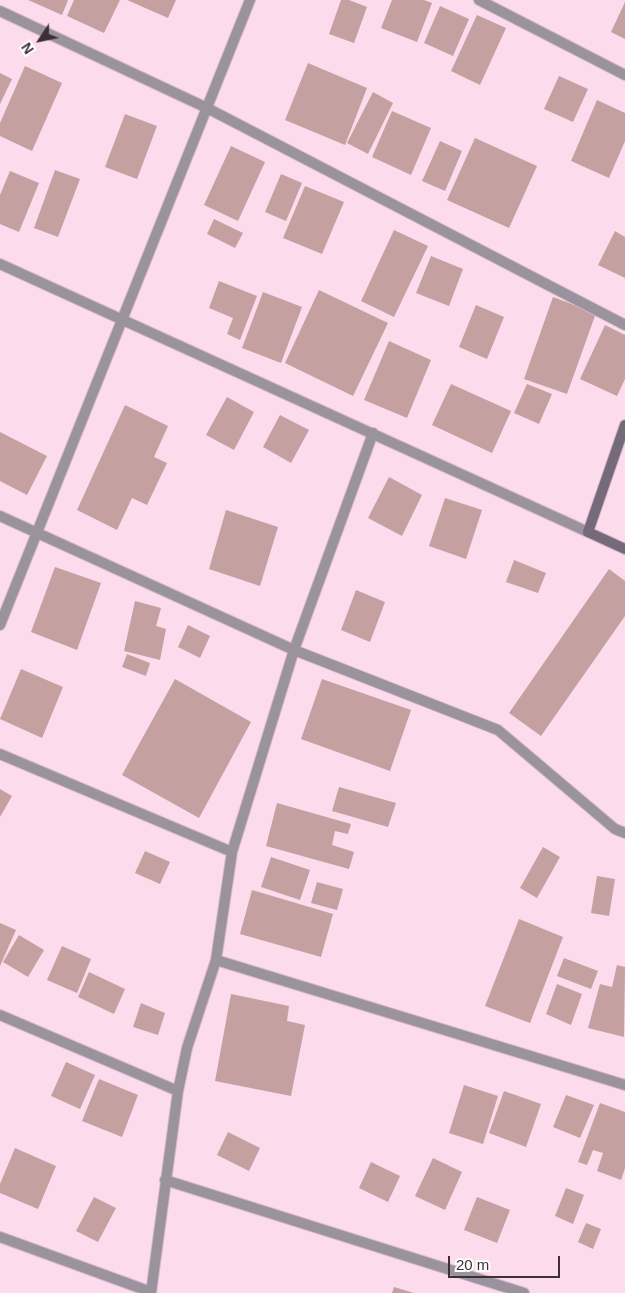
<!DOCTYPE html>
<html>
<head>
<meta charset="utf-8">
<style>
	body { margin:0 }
	#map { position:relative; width:625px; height:1293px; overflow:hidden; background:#fcdbec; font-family:Arial,sans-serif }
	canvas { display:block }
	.north { position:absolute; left:15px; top:15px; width:50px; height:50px; -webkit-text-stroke:4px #fff; paint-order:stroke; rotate:236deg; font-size:14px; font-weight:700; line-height:20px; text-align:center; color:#3c2f36 }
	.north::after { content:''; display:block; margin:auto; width:18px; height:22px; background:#3c2f36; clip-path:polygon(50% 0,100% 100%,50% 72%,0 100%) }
	.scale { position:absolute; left:448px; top:1256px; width:112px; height:22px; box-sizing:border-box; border:2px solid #3c2f36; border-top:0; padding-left:6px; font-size:15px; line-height:18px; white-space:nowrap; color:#3c2f36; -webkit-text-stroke:4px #fff; paint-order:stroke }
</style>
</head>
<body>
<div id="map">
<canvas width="625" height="1293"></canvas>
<div class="north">N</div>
<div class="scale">20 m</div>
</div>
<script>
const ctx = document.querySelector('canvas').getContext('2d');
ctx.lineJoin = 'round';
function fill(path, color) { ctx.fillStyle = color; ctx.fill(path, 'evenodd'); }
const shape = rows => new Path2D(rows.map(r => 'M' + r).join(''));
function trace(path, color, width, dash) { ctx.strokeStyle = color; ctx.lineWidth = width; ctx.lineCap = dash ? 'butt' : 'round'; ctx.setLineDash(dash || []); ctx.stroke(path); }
const building = shape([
	[28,0,68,0,62,15],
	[74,0,120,0,104,33,67,16],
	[127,0,176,0,168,18],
	[341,0,349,0,367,7,354,43,329,34],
	[392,0,424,0,432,3,417,42,381,28],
	[625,2,625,39,611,32],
	[440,6,469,19,453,56,424,43],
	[477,15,506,28,480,85,451,71],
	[308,63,367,88,345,145,285,120],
	[25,66,62,83,32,151,0,136,0,123],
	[0,73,12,79,0,104],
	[559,76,588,89,573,122,544,109],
	[373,92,393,103,368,154,347,143],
	[597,100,625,113,625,141,609,178,571,161],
	[392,111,431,128,411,175,372,157],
	[125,114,157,126,137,179,105,167],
	[475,138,537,166,509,228,447,200],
	[440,141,462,151,445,191,422,181],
	[231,146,265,162,238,221,204,205],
	[55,170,80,179,58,237,34,228],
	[10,171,39,183,19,232,0,224,0,195],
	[281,174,302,183,286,221,265,212],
	[305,186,344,202,322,254,283,238],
	[214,219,243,233,235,248,207,234],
	[394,230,428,246,394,317,361,301],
	[615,231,625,237,625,278,598,265],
	[431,256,463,269,449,306,416,293],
	[219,281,257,296,240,340,227,334,233,318,209,308],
	[319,290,388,323,353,396,285,363],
	[263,292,302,307,281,363,242,348],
	[553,297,596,313,567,394,524,379],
	[476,305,504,317,487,359,459,347],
	[605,325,625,335,625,379,617,396,580,379],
	[389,341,431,360,407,418,364,400],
	[451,384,511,411,492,453,432,425],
	[527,384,552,394,539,424,514,413],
	[227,397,254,412,234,450,206,435],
	[125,405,168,426,154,457,167,463,147,505,132,498,117,530,77,510],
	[280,415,309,430,291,463,263,447],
	[0,432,47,456,27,495,0,481],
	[389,477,422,495,402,536,368,518],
	[445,498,482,510,466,559,429,546],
	[226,510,278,527,260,586,209,569],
	[514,560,546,573,538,593,506,582],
	[55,567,101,583,77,650,31,632],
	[609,569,625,581,625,616,541,736,509,713],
	[356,590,385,602,370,642,341,630],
	[135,601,161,608,156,626,166,629,160,660,124,651],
	[188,625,210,636,200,658,178,647],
	[127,654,150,663,146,676,122,667],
	[21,669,63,687,42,738,0,719],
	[175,679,251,722,199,818,122,775],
	[322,679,411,710,390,771,301,739],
	[339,787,396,803,388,827,332,811],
	[0,789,12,796,0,817],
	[277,803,351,824,348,834,335,831,332,845,354,852,349,869,266,846],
	[543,847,560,857,537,898,520,888],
	[145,851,170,862,160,884,135,873],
	[271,857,310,870,300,900,261,887],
	[597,876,615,879,609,916,591,913],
	[317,882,343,889,337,910,311,903],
	[252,890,333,914,321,957,240,934],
	[519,919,563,937,530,1023,485,1006],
	[0,923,16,930,0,966],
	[19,935,44,950,28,977,3,962],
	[62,946,91,959,77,993,47,980],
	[564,958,598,971,591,989,557,976],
	[617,965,625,967,624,1037,588,1028,600,984,612,987],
	[89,972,125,989,114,1014,78,997],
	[557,984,582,994,571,1025,546,1014],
	[231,994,289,1006,287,1021,305,1025,291,1096,215,1081],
	[141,1003,165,1013,158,1035,133,1027],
	[66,1062,95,1075,80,1109,51,1096],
	[99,1079,138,1095,122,1137,82,1121],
	[464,1085,498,1096,483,1144,449,1133],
	[504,1091,541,1104,526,1147,489,1133],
	[566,1095,594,1105,580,1138,553,1127],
	[600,1103,625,1112,625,1168,621,1180,597,1171,603,1153,593,1150,587,1165,578,1162],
	[228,1132,260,1148,249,1171,217,1155],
	[15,1148,56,1166,38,1209,0,1193,0,1184],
	[433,1158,462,1172,445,1210,415,1196],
	[371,1162,400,1176,388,1202,359,1188],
	[566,1188,584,1195,573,1224,555,1216],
	[94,1197,116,1208,98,1242,76,1231],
	[477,1197,510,1210,497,1243,464,1230],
	[586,1223,601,1229,593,1249,578,1242],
	[394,1287,414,1293,392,1293]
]);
const street = shape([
	[479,0,625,75],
	[0,11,207,108,625,325],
	[0,264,588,532],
	[0,516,294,650,498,730,615,829,625,833],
	[0,625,250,0],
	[0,754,232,852],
	[216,960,625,1085],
	[0,1015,178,1091],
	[165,1180,524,1293],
	[0,1237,151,1292],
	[151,1293,178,1091,187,1048,216,960,232,852,294,650,373,433]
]);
const secondary = shape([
	[625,425,588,532,625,549]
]);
fill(building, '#c4a0a1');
trace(street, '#d6b9c8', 12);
trace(secondary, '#d6b9c8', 12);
trace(street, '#9a929d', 10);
trace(secondary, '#756a7a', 10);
</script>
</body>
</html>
